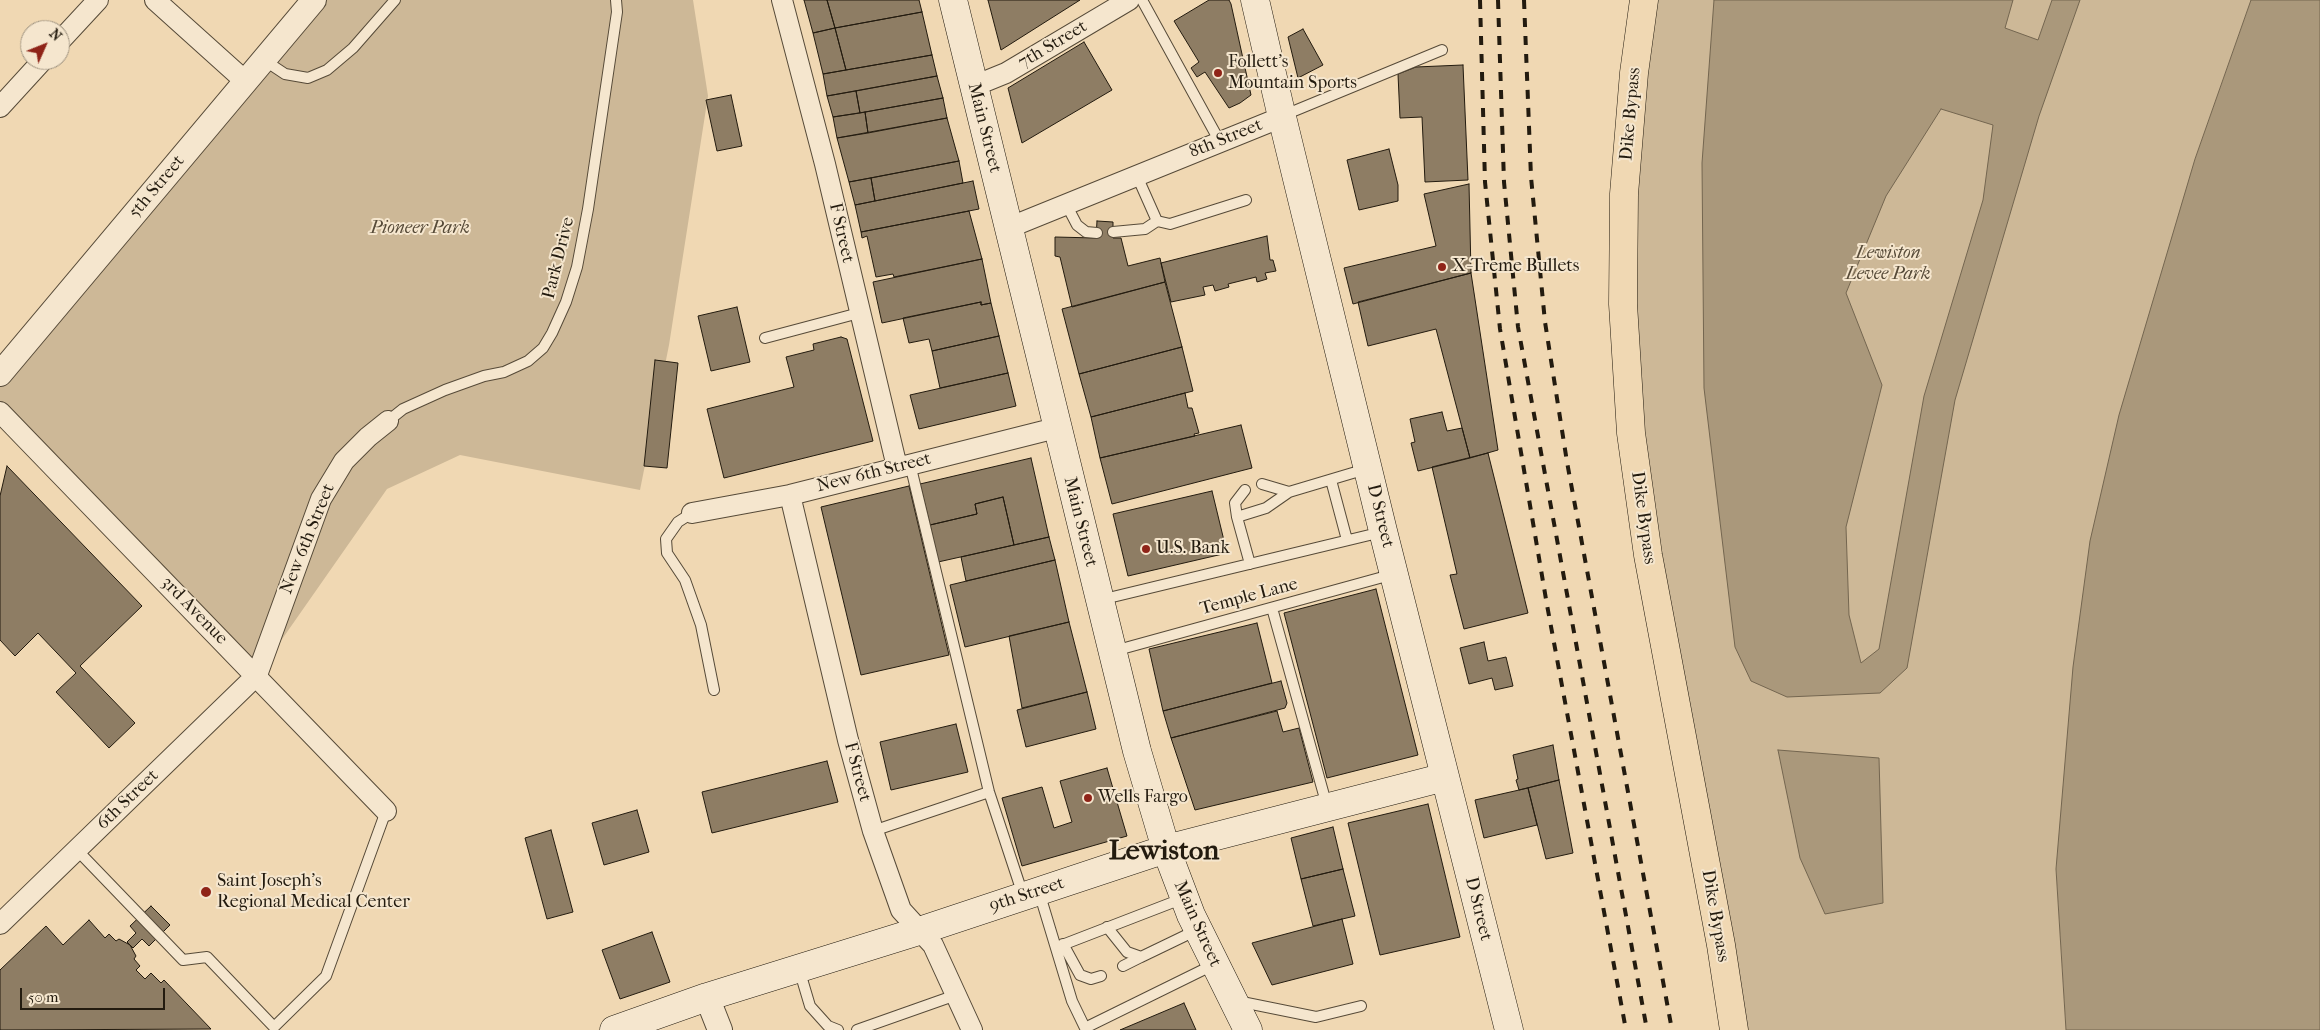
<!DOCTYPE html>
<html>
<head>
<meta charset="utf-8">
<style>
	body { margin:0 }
	#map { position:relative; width:2320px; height:1030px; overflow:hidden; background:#f0d8b3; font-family:"IM FELL French Canon",serif }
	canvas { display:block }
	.north { position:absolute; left:20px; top:20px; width:50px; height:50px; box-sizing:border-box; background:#f5e6ce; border:1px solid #a19582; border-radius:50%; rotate:46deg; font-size:14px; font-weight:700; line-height:20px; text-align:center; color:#231b0f }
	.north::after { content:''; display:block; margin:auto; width:18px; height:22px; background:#8f2418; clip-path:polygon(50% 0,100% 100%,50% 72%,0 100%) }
	.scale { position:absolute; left:20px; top:988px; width:145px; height:22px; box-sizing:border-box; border:2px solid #231b0f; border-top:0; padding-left:6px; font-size:15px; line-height:18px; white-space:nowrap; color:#231b0f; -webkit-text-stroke:4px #f5e6ce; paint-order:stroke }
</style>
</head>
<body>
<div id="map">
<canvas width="2320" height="1030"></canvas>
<div class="north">N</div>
<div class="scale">50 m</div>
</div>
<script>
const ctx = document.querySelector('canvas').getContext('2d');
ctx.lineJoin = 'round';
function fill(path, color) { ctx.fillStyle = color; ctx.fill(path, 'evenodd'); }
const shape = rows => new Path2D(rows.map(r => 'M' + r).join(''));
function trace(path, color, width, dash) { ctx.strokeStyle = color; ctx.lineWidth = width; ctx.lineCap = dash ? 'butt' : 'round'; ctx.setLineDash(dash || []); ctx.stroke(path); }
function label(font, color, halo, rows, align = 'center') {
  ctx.font = font + ' "IM FELL French Canon",serif'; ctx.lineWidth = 4; ctx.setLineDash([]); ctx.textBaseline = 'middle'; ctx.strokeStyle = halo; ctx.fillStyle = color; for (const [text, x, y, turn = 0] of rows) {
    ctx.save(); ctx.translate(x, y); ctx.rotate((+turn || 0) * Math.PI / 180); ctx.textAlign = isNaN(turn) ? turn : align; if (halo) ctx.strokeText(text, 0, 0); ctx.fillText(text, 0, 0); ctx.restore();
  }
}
const green = shape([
	[314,0,693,0,708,96,669,345,640,490,460,455,387,489,257,675,0,412,0,374],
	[1644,0,2251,0,2195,159,2056,869,2066,1030,1734,1030,1638,488,1634,73]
]);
const water = shape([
	[1714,0,2013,0,2005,28,2038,40,2052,0,2080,0,2039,116,1955,400,1907,668,1880,693,1787,697,1751,681,1735,647,1704,388,1702,163,1714,0],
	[1941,109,1993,125,1983,200,1924,396,1879,649,1861,663,1849,615,1846,527,1882,385,1846,293,1886,196,1941,109],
	[2251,0,2320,0,2320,1030,2066,1030,2056,869,2073,667,2090,541,2119,415,2195,159,2251,0],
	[1778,750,1879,758,1883,903,1825,914,1800,858,1778,750]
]);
const building = shape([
	[804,0,827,0,835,28,813,33,804,0],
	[827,0,919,0,922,12,835,28,827,0],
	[988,0,1080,0,1001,50,988,0],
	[1209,0,1229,0,1231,4,1251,95,1240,103,1229,108,1205,72,1197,77,1191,68,1199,62,1174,21,1209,0],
	[922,12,932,55,846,70,835,28,922,12],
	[835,28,846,70,823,74,813,33,835,28],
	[1303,29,1323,65,1298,78,1288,37,1303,29],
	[1084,42,1112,90,1022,143,1008,88,1084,42],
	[932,55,937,76,827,96,823,74,932,55],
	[1463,65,1468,180,1425,182,1422,117,1400,118,1398,74,1416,67,1463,65],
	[937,76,943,98,860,113,856,91,937,76],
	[856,91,860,113,833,117,827,96,856,91],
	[731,95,742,146,717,151,706,100,731,95],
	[943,98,947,118,868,133,865,112,943,98],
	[865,112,868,133,837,138,833,117,865,112],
	[947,118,959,161,849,182,837,138,947,118],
	[1389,149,1398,185,1398,201,1359,210,1347,160,1389,149],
	[959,161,963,183,875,201,871,178,959,161],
	[871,178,875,201,855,205,849,182,871,178],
	[973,181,979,209,861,232,855,205,973,181],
	[1469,184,1471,273,1353,304,1344,268,1436,246,1424,194,1469,184],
	[969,211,982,259,894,277,893,274,876,277,867,236,862,238,861,232,969,211],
	[1097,221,1113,222,1113,238,1121,238,1128,266,1160,258,1165,282,1072,307,1060,257,1055,256,1055,237,1096,238,1097,221],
	[1267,236,1270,260,1273,260,1276,271,1265,273,1267,279,1257,282,1256,277,1228,284,1229,287,1215,291,1213,285,1203,287,1205,295,1171,302,1161,263,1267,236],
	[982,259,991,303,981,305,981,302,882,323,873,282,982,259],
	[1471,273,1498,450,1470,458,1436,329,1368,346,1358,302,1471,273],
	[1165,282,1182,347,1079,374,1062,309,1165,282],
	[981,302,981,305,991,303,999,336,932,351,929,339,909,343,903,318,981,302],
	[737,307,750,362,711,371,698,316,737,307],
	[999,336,1008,373,940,388,932,351,999,336],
	[841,337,847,339,873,441,724,478,707,409,794,387,786,357,814,350,813,344,841,337],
	[1182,347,1193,391,1091,417,1079,374,1182,347],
	[655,360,678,363,667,468,644,466,655,360],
	[1008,373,1016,406,919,429,910,395,1008,373],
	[1185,393,1188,408,1192,408,1199,433,1194,434,1195,436,1100,458,1091,417,1185,393],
	[1442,412,1447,431,1462,428,1470,458,1418,471,1411,443,1415,442,1410,419,1442,412],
	[1241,425,1252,468,1112,504,1100,458,1241,425],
	[1488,453,1528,613,1464,629,1450,575,1457,574,1432,467,1488,453],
	[1031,458,1049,537,1014,545,1003,497,975,504,977,514,930,525,920,484,1031,458],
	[7,466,142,606,80,666,135,723,109,748,56,692,76,673,38,633,15,656,0,640,0,496,7,466],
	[909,486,949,655,861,675,821,507,909,486],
	[1212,491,1227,553,1128,576,1113,514,1212,491],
	[1003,497,1014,545,938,562,930,525,977,514,975,504,1003,497],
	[1049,537,1055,560,966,581,961,557,1049,537],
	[1055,560,1069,622,965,647,950,585,1055,560],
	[1376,589,1418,755,1327,778,1284,613,1376,589],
	[1069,622,1087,692,1022,708,1009,636,1069,622],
	[1257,623,1272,683,1163,711,1149,649,1257,623],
	[1484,642,1488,661,1506,657,1513,686,1495,690,1492,678,1469,684,1460,648,1484,642],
	[1281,681,1287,703,1285,708,1171,738,1163,711,1281,681],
	[1087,692,1096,729,1026,747,1017,710,1087,692],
	[1277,711,1283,732,1299,728,1313,782,1195,810,1171,738,1277,711],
	[956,724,968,772,891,790,880,742,956,724],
	[1553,745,1559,780,1519,790,1516,780,1518,779,1513,755,1553,745],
	[827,761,838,802,712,833,702,792,827,761],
	[1107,768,1127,836,1022,866,1002,798,1042,787,1054,828,1072,822,1060,781,1107,768],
	[1559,780,1573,853,1546,859,1528,788,1559,780],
	[1528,788,1537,825,1484,838,1475,800,1528,788],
	[1428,804,1460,937,1380,955,1348,823,1428,804],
	[637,810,649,852,604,865,592,823,637,810],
	[1333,827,1343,869,1301,879,1291,838,1333,827],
	[551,830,573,912,547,919,525,838,551,830],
	[1343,869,1355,916,1313,926,1301,879,1343,869],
	[151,906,170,925,149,946,142,939,133,948,127,942,136,933,130,926,151,906],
	[1342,919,1353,964,1272,985,1252,943,1342,919],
	[89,920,105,938,109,934,116,941,119,939,130,945,136,956,134,959,140,966,136,970,145,979,151,973,161,983,164,980,211,1029,0,1030,0,970,46,926,63,945,89,920],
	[652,932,670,982,620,999,602,950,652,932],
	[1184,1003,1196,1030,1120,1030,1184,1003]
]);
const service = shape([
	[1142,0,1220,142],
	[264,60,285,74,308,78,327,70,353,48,395,0],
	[1282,116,1442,50],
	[1137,176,1157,221,1170,224,1246,200],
	[1066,204,1077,225,1086,232,1097,233],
	[1113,232,1145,229,1157,221],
	[765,338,859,313],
	[388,421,403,409,445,390,484,376,504,372,528,361,543,348,552,333,566,302,577,267,588,209,617,12,616,0],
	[910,464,989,792,1023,895],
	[1331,480,1347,540],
	[1262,484,1289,492],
	[692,513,678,522,666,539,667,553,685,580,701,625,714,690],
	[1237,517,1235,503,1245,490],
	[1250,564,1237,517,1266,508,1289,492,1366,469],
	[1100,600,1382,532],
	[1272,608,1327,806],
	[1114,651,1394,574],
	[873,831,989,792],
	[77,850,183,960,207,957,274,1027,326,976,386,811],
	[1039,892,1072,1001,1086,1030],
	[1107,927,1127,952,1141,957,1197,930],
	[1063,944,1080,975,1091,979,1101,976],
	[1057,947,1184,898],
	[1123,966,1141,957],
	[799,969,810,1006,828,1026,838,1030],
	[1237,1001,1316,1017,1361,1006],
	[1085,1028,1213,965],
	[857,1030,956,995]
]);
const minor = shape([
	[155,0,245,81],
	[782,0,825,164,897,467],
	[60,41,98,0],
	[974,86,1006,73,1129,0],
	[0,107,43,60],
	[1008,228,1282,117],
	[0,412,386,811],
	[790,495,848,740,873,831,901,910,933,945,972,1030],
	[692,513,790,495,1056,428],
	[0,924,257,675,321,499,344,461,368,437,388,421]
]);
const tertiary = shape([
	[0,374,314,0],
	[707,997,720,1030]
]);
const secondary = shape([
	[953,0,1137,751,1166,849,1191,915,1248,1030],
	[1255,0,1282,117,1383,531,1509,1030],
	[614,1030,707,997,919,931,1166,849,1445,777]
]);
const trunk = shape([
	[1644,0,1634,73,1624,194,1623,304,1631,433,1648,555,1721,945,1734,1030]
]);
const rail = shape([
	[1480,0,1485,182,1500,329,1547,605,1626,1030],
	[1498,0,1504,182,1518,327,1647,1030],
	[1524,0,1531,177,1545,322,1567,462,1672,1030]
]);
const markers = [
	[1218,73,5,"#8f2418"],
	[1442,267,5,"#8f2418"],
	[1146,549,5,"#8f2418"],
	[1088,798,5,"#8f2418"],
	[206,892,6,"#8f2418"]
];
const streetNames = [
	["7th Street",1053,45,-31],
	["Dike Bypass",1631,114,-85],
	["Main Street",984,128,76],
	["8th Street",1226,139,-22],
	["5th Street",157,187,-50],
	["F Street",841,233,77],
	["Park Drive",559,258,-76],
	["New 6th Street",874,473,-14],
	["D Street",1380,516,76],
	["Dike Bypass",1643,518,82],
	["Main Street",1080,522,76],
	["New 6th Street",308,539,-68],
	["Temple Lane",1249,597,-15],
	["3rd Avenue",194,611,46],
	["F Street",857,772,75],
	["6th Street",128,800,-44],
	["9th Street",1027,895,-18],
	["D Street",1478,909,76],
	["Dike Bypass",1715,916,80],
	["Main Street",1197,924,66]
];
const poiNames = [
	["Follett's",1228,63],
	["Mountain Sports",1228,84],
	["X-Treme Bullets",1452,267],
	["U.S. Bank",1156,549],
	["Wells Fargo",1098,798],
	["Saint Joseph's",217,882],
	["Regional Medical Center",217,903]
];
const parkNames = [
	["Pioneer Park",420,229],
	["Lewiston",1888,254],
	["Levee Park",1888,275]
];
const townNames = [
	["Lewiston",1164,852]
];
fill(green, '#cdb897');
fill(water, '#aa987b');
trace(water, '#746650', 1);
fill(building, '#8e7d64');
trace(building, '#231b0f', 1);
trace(service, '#564a38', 12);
trace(minor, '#564a38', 22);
trace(tertiary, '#564a38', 26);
trace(secondary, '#231b0f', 29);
trace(trunk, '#231b0f', 29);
trace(service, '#f5e6ce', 10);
trace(minor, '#f5e6ce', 20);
trace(tertiary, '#f5e6ce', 24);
trace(secondary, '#f5e6ce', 28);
trace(trunk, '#f0d8b3', 28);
trace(rail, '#231b0f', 4, [9, 9]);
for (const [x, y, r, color] of markers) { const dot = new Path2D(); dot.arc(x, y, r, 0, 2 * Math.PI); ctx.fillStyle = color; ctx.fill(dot); trace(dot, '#f5e6ce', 2); }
label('18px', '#231b0f', '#f5e6ce', streetNames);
label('18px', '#231b0f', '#f5e6ce', poiNames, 'left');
label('italic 18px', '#564a38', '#f5e6ce', parkNames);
label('bold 28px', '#231b0f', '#f5e6ce', townNames);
</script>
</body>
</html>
